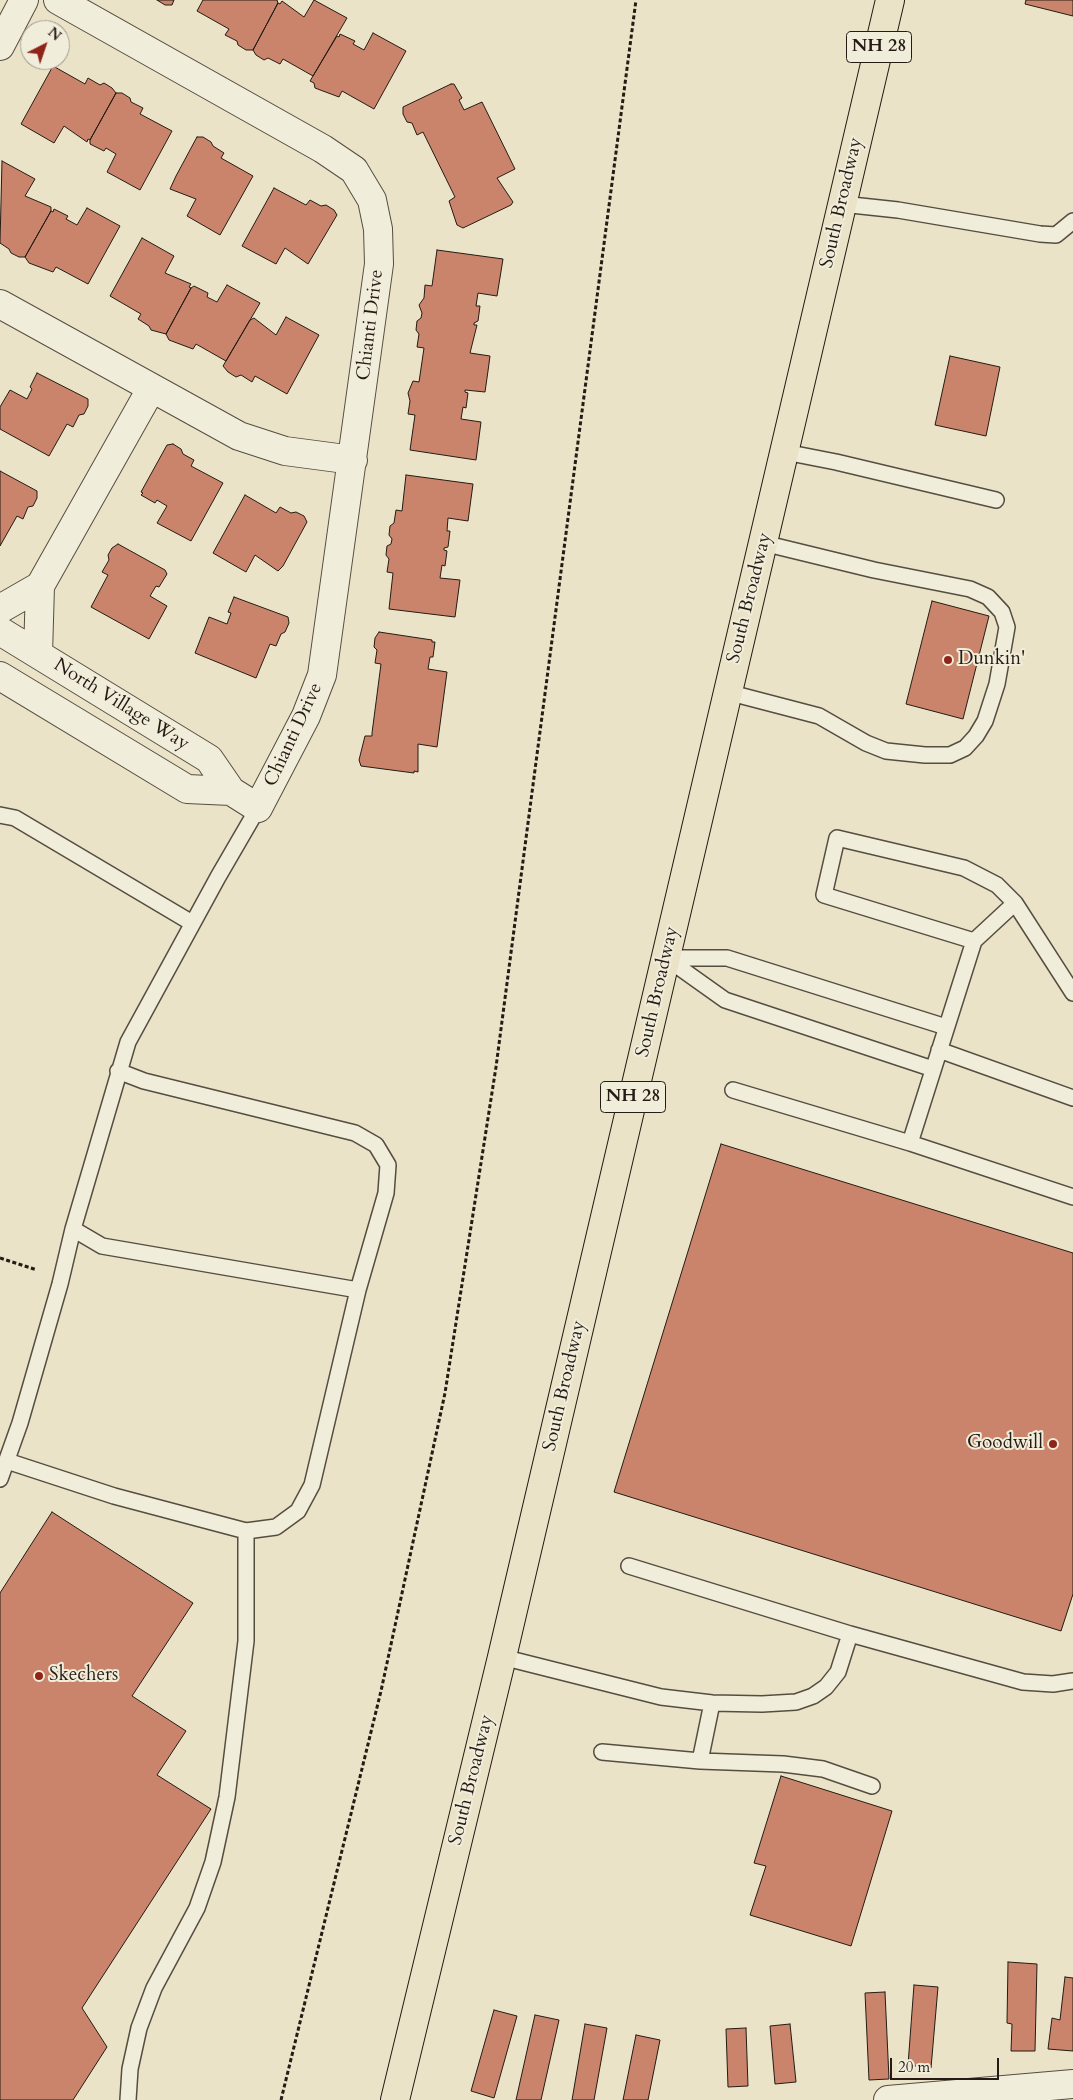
<!DOCTYPE html>
<html>
<head>
<meta charset="utf-8">
<style>
	body { margin:0 }
	#map { position:relative; width:1073px; height:2100px; overflow:hidden; background:#eae3c7; font-family:Cardo,serif }
	canvas { display:block }
	.north { position:absolute; left:20px; top:20px; width:50px; height:50px; box-sizing:border-box; background:#f1eddb; border:1px solid #9f998b; border-radius:50%; rotate:41deg; font-size:14px; font-weight:700; line-height:20px; text-align:center; color:#251b14 }
	.north::after { content:''; display:block; margin:auto; width:18px; height:22px; background:#8f2418; clip-path:polygon(50% 0,100% 100%,50% 72%,0 100%) }
	.scale { position:absolute; left:890px; top:2058px; width:109px; height:22px; box-sizing:border-box; border:2px solid #251b14; border-top:0; padding-left:6px; font-size:15px; line-height:18px; white-space:nowrap; color:#251b14; -webkit-text-stroke:4px #f1eddb; paint-order:stroke }
</style>
</head>
<body>
<div id="map">
<canvas width="1073" height="2100"></canvas>
<div class="north">N</div>
<div class="scale">20 m</div>
</div>
<script>
const ctx = document.querySelector('canvas').getContext('2d');
ctx.lineJoin = 'round';
function fill(path, color) { ctx.fillStyle = color; ctx.fill(path, 'evenodd'); }
const shape = rows => new Path2D(rows.map(r => 'M' + r).join(''));
function trace(path, color, width, dash) { ctx.strokeStyle = color; ctx.lineWidth = width; ctx.lineCap = dash ? 'butt' : 'round'; ctx.setLineDash(dash || []); ctx.stroke(path); }
function label(font, color, halo, rows, align = 'center') {
  ctx.font = font + ' Cardo,serif'; ctx.lineWidth = 4; ctx.setLineDash([]); ctx.textBaseline = 'middle'; ctx.strokeStyle = halo; ctx.fillStyle = color; for (const [text, x, y, turn = 0] of rows) {
    ctx.save(); ctx.translate(x, y); ctx.rotate((+turn || 0) * Math.PI / 180); ctx.textAlign = isNaN(turn) ? turn : align; if (halo) ctx.strokeText(text, 0, 0); ctx.fillText(text, 0, 0); ctx.restore();
  }
}
const building = shape([
	[157,0,174,0,172,5,165,5,157,0],
	[203,0,277,0,278,3,253,50,246,50,238,45,237,41,225,35,229,29,197,11,203,0],
	[314,0,347,18,313,76,283,59,280,64,268,58,264,60,256,55,253,50,278,3,280,4,282,1,304,17,314,0],
	[1026,0,1073,0,1073,16,1025,4,1026,0],
	[373,33,406,51,374,109,342,91,339,97,315,88,314,83,310,81,337,36,339,37,340,34,355,41,353,44,364,50,373,33],
	[53,66,85,84,88,78,100,85,104,83,112,88,116,93,90,140,88,139,87,142,64,126,54,143,21,124,53,66],
	[451,84,454,84,462,98,459,100,464,110,482,102,515,169,497,178,513,202,511,205,463,228,457,225,449,201,455,197,423,132,417,135,412,123,407,122,403,114,403,107,451,84],
	[116,93,122,93,130,98,131,102,143,108,140,114,172,131,140,190,107,172,116,154,106,148,104,151,90,144,90,140,116,93],
	[197,137,203,137,211,142,213,146,224,153,221,158,253,176,220,235,187,216,196,199,170,189,176,176,197,137],
	[2,161,35,179,25,196,51,207,51,211,25,257,19,257,11,253,9,249,0,243,2,161],
	[274,188,306,205,310,200,321,206,326,205,334,210,337,215,308,264,285,248,276,264,242,246,274,188],
	[87,208,120,226,88,284,56,267,53,272,29,263,25,257,51,211,53,212,54,209,68,216,66,219,77,225,87,208],
	[142,238,174,256,165,273,191,284,189,287,191,288,166,334,151,330,149,326,138,319,141,314,110,296,142,238],
	[437,250,503,259,497,296,478,293,476,306,480,306,478,321,474,323,474,325,477,325,470,353,490,356,488,371,485,392,465,390,465,392,468,393,466,408,463,407,461,419,481,422,476,460,410,450,415,415,408,414,410,401,408,393,413,381,419,382,424,348,417,347,419,334,416,330,417,321,421,318,422,313,419,305,424,298,425,285,432,286,437,250],
	[227,285,260,303,226,361,196,344,193,349,169,340,166,334,191,288,194,286,208,293,207,297,217,302,227,285],
	[286,317,319,335,287,394,255,376,252,382,241,375,236,377,228,372,223,366,250,320,254,318,276,335,286,317],
	[950,356,1000,367,986,436,935,425,950,356],
	[37,373,88,399,88,406,84,414,79,415,73,427,67,424,49,456,0,429,0,407,10,390,27,399,32,389,30,387,37,373],
	[173,444,181,449,183,454,194,460,191,466,223,483,191,541,157,523,167,506,157,500,155,503,141,495,143,493,141,492,167,445,173,444],
	[0,471,37,491,37,498,33,506,28,507,23,519,17,516,0,546,0,471],
	[406,475,473,484,468,521,448,518,447,531,450,531,448,547,444,548,444,550,447,551,445,566,442,565,440,578,460,580,455,617,389,609,393,573,387,572,389,559,386,555,387,546,391,544,392,539,389,535,390,526,394,523,396,510,402,511,406,475],
	[245,495,276,513,280,507,291,513,296,512,304,516,307,522,283,566,278,571,255,555,246,572,213,553,245,495],
	[118,544,165,570,167,574,159,587,156,586,150,596,167,606,149,639,91,607,108,575,102,572,109,560,108,555,112,548,118,544],
	[234,597,288,617,289,623,285,632,281,634,276,646,270,644,256,678,195,653,209,617,227,624,231,613,228,612,234,597],
	[932,601,989,616,963,719,906,704,932,601],
	[379,632,432,640,432,642,435,642,433,657,430,657,428,669,447,672,437,747,418,744,418,772,414,771,414,773,361,766,359,760,365,736,372,736,372,733,381,664,375,663,377,650,374,647,375,638,379,632],
	[721,1144,1073,1253,1073,1594,1061,1631,614,1492,721,1144],
	[52,1512,193,1603,132,1696,186,1731,157,1775,211,1809,82,2008,107,2047,73,2100,0,2100,0,1593,52,1512],
	[781,1776,892,1811,851,1946,750,1915,766,1866,754,1863,781,1776],
	[1008,1962,1037,1964,1035,2051,1011,2051,1012,2024,1007,2023,1008,1962],
	[1065,1977,1073,1978,1073,2051,1048,2049,1052,2018,1060,2020,1065,1977],
	[914,1985,938,1987,931,2068,908,2065,914,1985],
	[885,1992,889,2079,869,2080,865,1993,885,1992],
	[494,2010,517,2016,494,2098,471,2091,494,2010],
	[535,2015,559,2020,541,2100,516,2100,535,2015],
	[585,2024,607,2028,594,2100,572,2100,585,2024],
	[790,2024,796,2082,775,2084,770,2026,790,2024],
	[746,2028,748,2086,728,2087,726,2029,746,2028],
	[636,2035,660,2040,648,2100,623,2100,636,2035]
]);
const path = shape([
	[0,1258,37,1270],
	[281,2100,381,1691,445,1393,496,1067,636,0]
]);
const lane = shape([
	[842,204,898,210,1040,234,1056,235,1073,221],
	[785,452,836,462,996,500],
	[727,692,819,716,866,743,886,751,925,755,950,755,965,748,976,736,985,721,997,684,1007,627,1002,612,988,597,970,589,874,570,763,543],
	[0,815,15,818,192,923],
	[974,941,824,895,837,838,964,868,997,885,1015,903,1073,993],
	[666,958,725,1000,933,1069],
	[666,958,727,958,946,1027],
	[939,1050,1073,1098],
	[733,1090,910,1143,974,941,1015,903],
	[910,1143,1073,1197],
	[73,1229,102,1246,358,1290],
	[7,1461,114,1496,246,1531,276,1527,298,1511,312,1485,358,1290,386,1193,388,1165,376,1145,355,1133,144,1081,118,1071],
	[0,1479,20,1423,60,1284,73,1229,128,1042,218,877,258,808],
	[629,1566,850,1634],
	[502,1657,661,1697,712,1703,762,1704,796,1702,813,1696,826,1687,838,1672,850,1634,1023,1682,1053,1684,1073,1681],
	[602,1752,700,1761,783,1764,823,1769,872,1786],
	[700,1761,712,1703],
	[128,2100,130,2069,139,2028,154,1988,197,1908,213,1862,227,1797,246,1641,246,1531]
]);
const street = shape([
	[0,46,24,0],
	[0,304,239,436,285,451,353,460],
	[0,609,40,586],
	[0,631,209,759,231,791,258,808,306,716,322,675,379,264,378,229,372,200,354,170,323,149,58,0],
	[38,654,40,586,151,389],
	[0,676,187,789,231,791],
	[888,2100,1073,2084]
]);
const primary = shape([
	[395,2100,502,1657,890,0]
]);
const markers = [
	[948,660,5,"#8f2418"],
	[1053,1444,5,"#8f2418"],
	[39,1676,5,"#8f2418"]
];
const shields = [
	[879,47,65],
	[633,1097,65]
];
const shieldNames = [
	["NH 28",879,47],
	["NH 28",633,1097]
];
const streetNames = [
	["South Broadway",842,203,-77],
	["Chianti Drive",371,325,-83],
	["South Broadway",750,598,-76],
	["North Village Way",121,705,32],
	["Chianti Drive",294,735,-65],
	["South Broadway",658,992,-77],
	["South Broadway",565,1386,-77],
	["South Broadway",472,1780,-76]
];
const poiNames = [
	["Dunkin'",958,660],
	["Goodwill",1043,1444,"right"],
	["Skechers",49,1676]
];
fill(building, '#c9846b');
trace(building, '#251b14', 1);
trace(lane, '#564d41', 18);
trace(street, '#564d41', 30);
trace(primary, '#251b14', 30);
trace(path, '#251b14', 3, [4, 2.5]);
trace(lane, '#f1eddb', 15);
trace(street, '#f1eddb', 28);
trace(primary, '#eae3c7', 28);
for (const [x, y, r, color] of markers) { const dot = new Path2D(); dot.arc(x, y, r, 0, 2 * Math.PI); ctx.fillStyle = color; ctx.fill(dot); trace(dot, '#f1eddb', 2); }
for (const [x, y, w] of shields) { const box = new Path2D(); box.roundRect(x - w / 2, y - 15.5, w, 31, 4); ctx.fillStyle = '#f1eddb'; ctx.fill(box); trace(box, '#251b14', 1); }
label('bold 18px', '#251b14', null, shieldNames);
label('19px', '#251b14', '#f1eddb', streetNames);
label('19px', '#251b14', '#f1eddb', poiNames, 'left');
</script>
</body>
</html>
